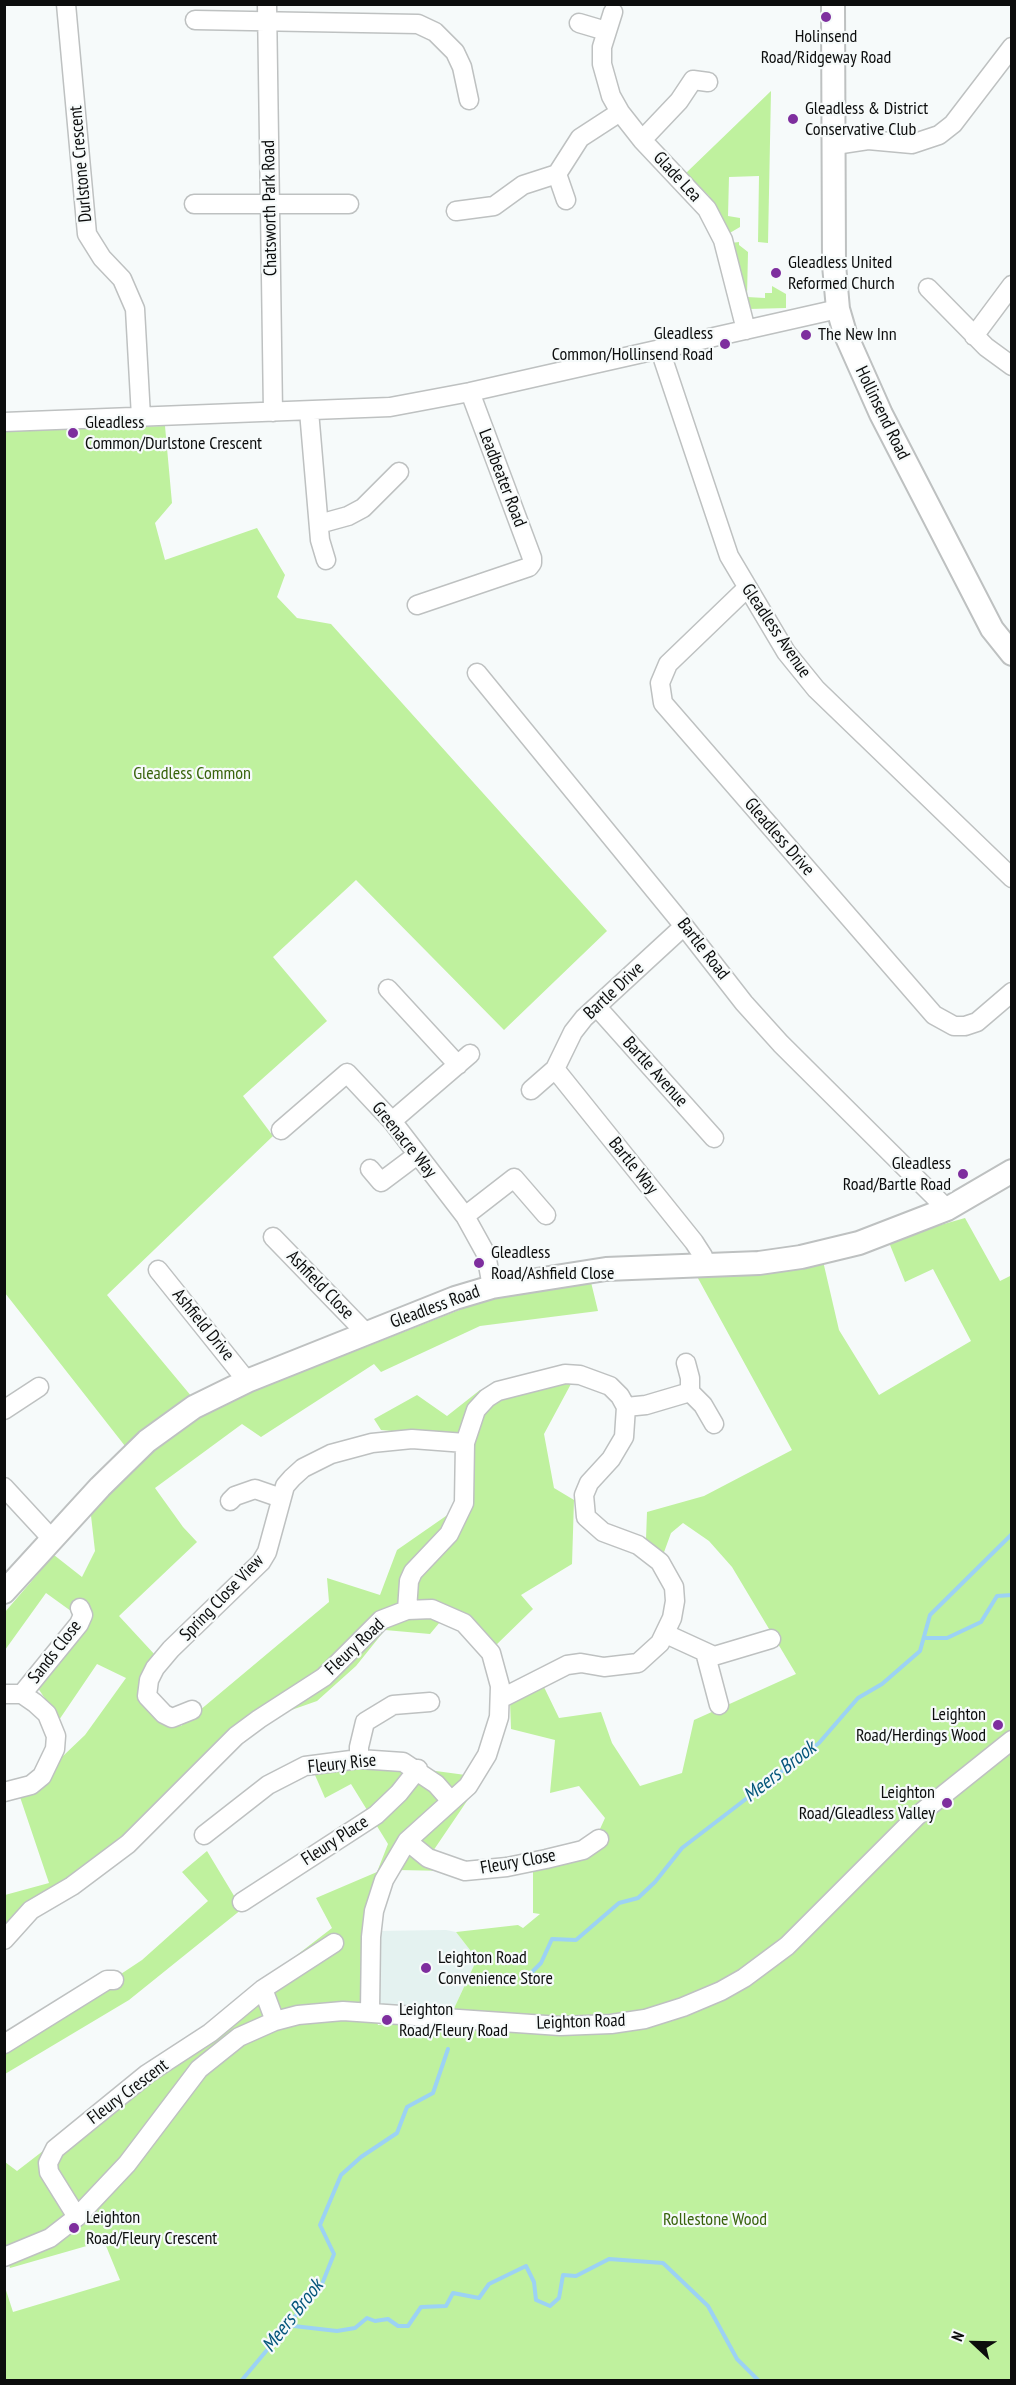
<!DOCTYPE html>
<html>
<head>
<meta charset="utf-8">
<style>
	body { margin:0 }
	#map { position:relative; width:1016px; height:2385px; overflow:hidden; background:#f6fafa; font-family:"PT Sans Narrow",sans-serif }
	canvas { display:block }
	.frame { position:absolute; inset:0; border:6px solid #0c0d0d; pointer-events:none }
	.north { position:absolute; left:944px; top:2313px; width:60px; height:60px; -webkit-text-stroke:4px #f6fafa; paint-order:stroke; rotate:292deg; font-size:16px; font-weight:700; line-height:24px; text-align:center; color:#0c0d0d }
	.north::after { content:''; display:block; margin:auto; width:21px; height:27px; background:#0c0d0d; clip-path:polygon(50% 0,100% 100%,50% 72%,0 100%) }
</style>
</head>
<body>
<div id="map">
<canvas width="1016" height="2385"></canvas>
<div class="frame"></div>
<div class="north">N</div>
</div>
<script>
const ctx = document.querySelector('canvas').getContext('2d');
ctx.lineJoin = 'round';
function fill(path, color) { ctx.fillStyle = color; ctx.fill(path, 'evenodd'); }
const shape = rows => new Path2D(rows.map(r => 'M' + r).join(''));
function trace(path, color, width, dash) { ctx.strokeStyle = color; ctx.lineWidth = width; ctx.lineCap = dash ? 'butt' : 'round'; ctx.setLineDash(dash || []); ctx.stroke(path); }
function label(font, color, halo, rows, align = 'center') {
  ctx.font = font + ' "PT Sans Narrow",sans-serif'; ctx.lineWidth = 4.5; ctx.setLineDash([]); ctx.textBaseline = 'middle'; ctx.strokeStyle = halo; ctx.fillStyle = color; for (const [text, x, y, turn = 0] of rows) {
    ctx.save(); ctx.translate(x, y); ctx.rotate((+turn || 0) * Math.PI / 180); ctx.textAlign = isNaN(turn) ? turn : align; if (halo) ctx.strokeText(text, 0, 0); ctx.fillText(text, 0, 0); ctx.restore();
  }
}
const built = shape([
	[446,1930,456,1932,477,1959,450,2017,370,2005,376,1931]
]);
const green = shape([
	[771,91,768,243,758,242,759,176,729,177,728,216,740,218,740,227,728,234,709,196,686,173],
	[739,242,739,245,748,252,747,297,765,298,765,293,772,293,772,286,786,294,786,308,749,309,731,243],
	[165,426,172,503,155,523,165,560,257,528,285,575,277,597,297,618,331,624,607,931,504,1030,356,880,273,957,327,1021,243,1096,273,1136,107,1295,192,1397,125,1446,5,1293,4,431],
	[965,1218,1000,1281,1012,1275,1012,1729,993,1743,996,1759,1012,1748,1011,2380,5,2380,4,2284,13,2312,120,2280,104,2241,10,2268,5,2253,5,2162,17,2171,332,1928,316,1898,377,1872,388,1844,351,1784,325,1798,311,1766,421,1769,473,1776,469,1798,431,1854,448,1871,398,1870,376,1931,370,2005,378,2025,450,2017,477,1959,456,1932,518,1925,523,1928,540,1914,533,1913,533,1868,589,1853,605,1818,579,1786,550,1793,555,1740,511,1729,510,1701,543,1685,559,1718,601,1712,612,1743,640,1786,682,1773,694,1720,796,1674,732,1567,709,1541,683,1523,671,1533,663,1555,646,1539,647,1512,704,1496,792,1450,694,1271,823,1261,839,1330,879,1395,971,1341,933,1269,905,1282,888,1240],
	[590,1278,598,1311,480,1326,381,1372,374,1364,261,1437,242,1424,155,1488,183,1527,197,1542,119,1616,156,1656,144,1686,181,1726,329,1602,327,1578,380,1595,397,1550,456,1509,465,1438,381,1430,374,1419,417,1395,447,1416,480,1390,572,1382,544,1434,554,1488,574,1500,572,1564,521,1595,533,1609,493,1648,440,1622,430,1634,385,1630,356,1666,317,1701,246,1726,91,1874,26,1909,5,1952,5,1895,49,1883,20,1797,85,1735,126,1678,97,1664,59,1720,34,1682,82,1619,46,1593,5,1650,5,1612,54,1555,82,1577,95,1551,90,1507,125,1470,201,1412,520,1286],
	[207,1851,242,1909,129,2000,5,2074,5,2051,142,1960,208,1901,182,1872]
]);
const stream = shape([
	[926,1638,947,1638,981,1622,997,1596,1012,1595],
	[526,1978,541,1963,552,1939,576,1940,619,1903,638,1898,655,1882,682,1848,819,1743,858,1698,882,1684,920,1651,930,1615,1012,1534],
	[285,2325,337,2331,355,2328,367,2318,375,2321,388,2319,398,2326,408,2326,421,2307,446,2306,453,2293,479,2298,489,2284,526,2266,534,2282,536,2300,550,2306,559,2298,563,2275,576,2276,609,2259,663,2263,708,2306,737,2359,758,2380],
	[242,2380,322,2284,334,2254,320,2225,341,2175,361,2157,397,2133,407,2107,433,2093,448,2049]
]);
const minor = shape([
	[66,4,87,234,102,258,122,279,135,309,141,417],
	[267,4,273,412],
	[613,12,602,47,602,64,611,96,620,112,642,140,707,209,723,240,746,330],
	[195,20,418,24,435,32,455,52,462,67,469,100],
	[579,23,606,31],
	[642,140,679,101,693,80,708,82],
	[835,145,868,140,912,144,939,135,953,124,1012,47],
	[557,174,566,200],
	[194,204,349,204],
	[456,211,494,206,523,185,557,174,580,138,620,112],
	[928,288,986,347,1012,366],
	[974,336,1012,285],
	[660,350,729,556,786,652,816,689,1012,878],
	[309,411,320,540,326,560],
	[4,422,390,407,470,392,838,309],
	[319,524,348,516,363,508,399,472],
	[747,588,668,664,660,683,663,703,934,1015,954,1026,965,1026,977,1022,1012,992],
	[417,605,529,567,532,563,532,558,470,392],
	[477,673,684,926,744,1003,781,1044,947,1209],
	[388,989,458,1065],
	[597,1007,714,1138],
	[555,1069,694,1242,703,1256,704,1266],
	[531,1090,555,1069,573,1032,584,1018,684,926],
	[392,1121,470,1054],
	[281,1130,347,1073,392,1121,465,1216,486,1254,492,1287],
	[370,1169,381,1182,417,1155],
	[465,1216,514,1178,546,1215],
	[273,1237,366,1333],
	[158,1270,247,1381],
	[686,1363,690,1378,690,1392,703,1405,714,1424],
	[626,1407,646,1405,690,1392],
	[4,1410,39,1387],
	[4,1487,52,1539],
	[230,1501,235,1496,255,1489,281,1498],
	[407,1610,409,1581,413,1572,449,1534,464,1503,465,1443,476,1410,487,1398,498,1391,565,1374,580,1375,610,1386,620,1396,626,1407,624,1437,611,1459,589,1483,584,1495,586,1517,603,1532,638,1545,660,1562,674,1587,675,1601,672,1618,660,1643,638,1663,604,1667,581,1663,567,1665,500,1699],
	[666,1634,714,1656,771,1639],
	[705,1652,719,1705],
	[4,1694,22,1694,35,1703,47,1714,56,1736,55,1749,42,1776,31,1785,4,1792],
	[22,1694,79,1624,83,1615,80,1608],
	[192,1710,172,1718,164,1714,147,1696,149,1680,155,1668,171,1649,261,1562,267,1552,285,1486,292,1478,303,1468,331,1454,372,1443,412,1439,465,1443],
	[359,1759,359,1747,365,1722,393,1705,430,1702],
	[204,1835,268,1785,305,1766,359,1759,403,1762,436,1784,451,1801],
	[407,1841,428,1858,465,1871,507,1867,546,1859,583,1850,599,1839],
	[242,1902,376,1815,399,1793,418,1769],
	[4,1940,31,1910,72,1886,128,1844,236,1736,259,1719,324,1677,381,1620,407,1610,432,1609,464,1623,491,1653,500,1686,499,1717,487,1755,468,1786,407,1841,384,1880,374,1911,371,1937,370,2011],
	[263,1989,275,2021],
	[4,2044,107,1980,114,1980],
	[77,2217,49,2172,48,2163,55,2149,147,2074,210,2033,263,1989,334,1943],
	[4,2257,50,2238,77,2217,127,2164,199,2069,239,2037,275,2021,298,2015,343,2011,560,2026,611,2024,645,2019,683,2007,721,1991,744,1978,787,1946,917,1816,1012,1740]
]);
const major = shape([
	[833,4,834,265,838,309,845,333,881,414,992,629,1012,654],
	[4,1592,100,1487,147,1441,194,1407,247,1381,455,1298,492,1287,606,1269,759,1263,801,1257,859,1243,947,1209,1012,1171]
]);
const markers = [
	[826,17,6,"#7e2e9e"],
	[793,119,6,"#7e2e9e"],
	[776,273,6,"#7e2e9e"],
	[806,335,6,"#7e2e9e"],
	[725,344,6,"#7e2e9e"],
	[73,433,6,"#7e2e9e"],
	[963,1174,6,"#7e2e9e"],
	[479,1263,6,"#7e2e9e"],
	[998,1725,6,"#7e2e9e"],
	[947,1803,6,"#7e2e9e"],
	[426,1968,6,"#7e2e9e"],
	[387,2020,6,"#7e2e9e"],
	[74,2228,6,"#7e2e9e"]
];
const poiNames = [
	["Holinsend",826,37,"center"],
	["Road/Ridgeway Road",826,58,"center"],
	["Gleadless & District",805,109],
	["Conservative Club",805,130],
	["Gleadless United",788,263],
	["Reformed Church",788,284],
	["Gleadless",713,334,"right"],
	["Common/Hollinsend Road",713,355,"right"],
	["The New Inn",818,335],
	["Gleadless",85,423],
	["Common/Durlstone Crescent",85,444],
	["Gleadless",951,1164,"right"],
	["Road/Bartle Road",951,1185,"right"],
	["Gleadless",491,1253],
	["Road/Ashfield Close",491,1274],
	["Leighton",986,1715,"right"],
	["Road/Herdings Wood",986,1736,"right"],
	["Leighton",935,1793,"right"],
	["Road/Gleadless Valley",935,1814,"right"],
	["Leighton Road",438,1958],
	["Convenience Store",438,1979],
	["Leighton",399,2010],
	["Road/Fleury Road",399,2031],
	["Leighton",86,2218],
	["Road/Fleury Crescent",86,2239]
];
const streetNames = [
	["Durlstone Crescent",81,164,-95],
	["Glade Lea",677,177,47],
	["Chatsworth Park Road",270,208,-91],
	["Hollinsend Road",882,413,64],
	["Leadbeater Road",502,478,69],
	["Gleadless Avenue",776,631,56],
	["Gleadless Drive",779,837,49],
	["Bartle Road",703,949,52],
	["Bartle Drive",614,991,-43],
	["Bartle Avenue",655,1072,48],
	["Greenacre Way",404,1140,51],
	["Bartle Way",633,1166,51],
	["Ashfield Close",320,1285,46],
	["Gleadless Road",435,1307,-20],
	["Ashfield Drive",203,1325,51],
	["Spring Close View",222,1598,-46],
	["Fleury Road",355,1647,-43],
	["Sands Close",55,1652,-52],
	["Fleury Rise",342,1764,-6],
	["Fleury Place",335,1841,-33],
	["Fleury Close",518,1862,-10],
	["Leighton Road",581,2022,-2],
	["Fleury Crescent",128,2092,-37]
];
const parkNames = [
	["Gleadless Common",192,774],
	["Rollestone Wood",715,2220]
];
const waterNames = [
	["Meers Brook",780,1772,-38],
	["Meers Brook",293,2316,-52]
];
fill(built, '#e4f2f0');
fill(green, '#bff19e');
trace(stream, '#9cd2f4', 4);
trace(minor, '#bec1c1', 21);
trace(major, '#bec1c1', 26);
trace(minor, '#fff', 18);
trace(major, '#fff', 22);
for (const [x, y, r, color] of markers) { const dot = new Path2D(); dot.arc(x, y, r, 0, 2 * Math.PI); ctx.fillStyle = color; ctx.fill(dot); trace(dot, '#f6fafa', 2); }
label('18px', '#0c0d0d', '#f6fafa', poiNames, 'left');
label('18px', '#0c0d0d', '#f6fafa', streetNames);
label('18px', '#38630c', '#f6fafa', parkNames);
label('italic 20px', '#04557b', '#f6fafa', waterNames);
</script>
</body>
</html>
